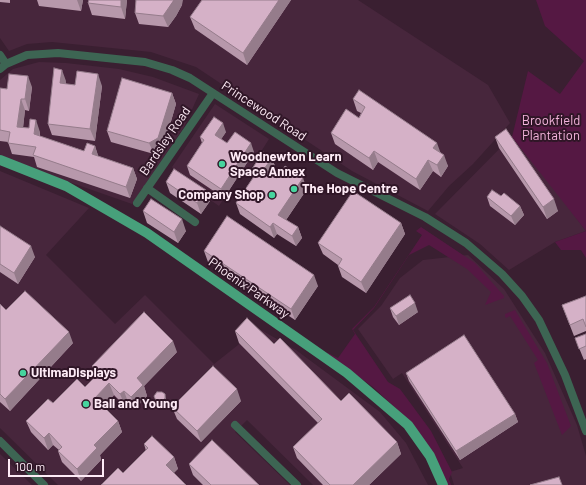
<!DOCTYPE html>
<html>
<head>
<meta charset="utf-8">
<style>
	body { margin:0 }
	#map { position:relative; width:586px; height:485px; overflow:hidden; background:#3a1f31; font-family:Barlow,sans-serif }
	canvas { display:block }
	.scale { position:absolute; left:8px; top:459px; width:96px; height:18px; box-sizing:border-box; border:2px solid #feebf6; border-top:0; padding-left:5px; font-size:12px; line-height:14px; white-space:nowrap; color:#feebf6; -webkit-text-stroke:3px #301627; paint-order:stroke }
</style>
</head>
<body>
<div id="map">
<canvas width="586" height="485"></canvas>
<div class="scale">100 m</div>
</div>
<script>
const ctx = document.querySelector('canvas').getContext('2d');
ctx.lineJoin = 'round';
function fill(path, color) { ctx.fillStyle = color; ctx.fill(path, 'evenodd'); }
const shape = rows => new Path2D(rows.map(r => 'M' + r).join(''));
function trace(path, color, width, dash) { ctx.strokeStyle = color; ctx.lineWidth = width; ctx.lineCap = dash ? 'butt' : 'round'; ctx.setLineDash(dash || []); ctx.stroke(path); }
function label(font, color, halo, rows, align = 'center') {
  ctx.font = font + ' Barlow,sans-serif'; ctx.lineWidth = 4; ctx.setLineDash([]); ctx.textBaseline = 'middle'; ctx.strokeStyle = halo; ctx.fillStyle = color; for (const [text, x, y, turn = 0] of rows) {
    ctx.save(); ctx.translate(x, y); ctx.rotate((+turn || 0) * Math.PI / 180); ctx.textAlign = isNaN(turn) ? turn : align; if (halo) ctx.strokeText(text, 0, 0); ctx.fillText(text, 0, 0); ctx.restore();
  }
}
const built = shape([
	[0,0,358,0,488,85,510,123,473,164,449,186,428,211,352,171,196,67,151,52,52,42,27,44,9,51,0,38],
	[39,62,66,63,119,69,153,77,199,94,184,127,132,204,32,169,0,155,0,80,13,69],
	[215,104,269,139,247,174,242,171,219,206,180,179,172,167],
	[514,134,586,231,555,242,509,270,480,244,435,214],
	[0,171,89,208,46,255,115,324,145,295,214,364,238,345,256,327,296,350,380,412,406,443,428,485,313,485,247,420,235,432,290,485,58,485,0,428],
	[468,255,504,289,545,353,577,425,586,456,586,485,454,485,450,472,463,468,402,373,393,379,358,329,381,306,400,278,423,260],
	[0,454,32,485,0,485]
]);
const green = shape([
	[536,0,586,0,586,258,581,250,561,250,555,242,586,231,512,137,528,71,560,94,584,61,545,26],
	[421,227,475,263,504,296,504,298,485,305,491,292,467,269,429,245,409,255,374,308,353,330,388,382,400,389,431,431,452,472,449,479,451,485,445,485,405,417,373,387,328,355,328,353,338,358,355,334,352,329,374,307,422,235,416,231],
	[515,310,547,363,571,426,562,435,534,363,538,360,510,316,506,318,505,316,505,314]
]);
const minor = shape([
	[0,55,6,64],
	[0,69,6,64,27,55,58,53,145,62,172,70,190,78,337,173,425,217,466,243,502,274,522,296,539,320,565,375,586,431],
	[147,188,195,222],
	[137,203,213,93],
	[235,425,297,485],
	[0,441,44,485]
]);
const major = shape([
	[0,160,66,186,147,233,347,373,408,425,430,456,443,485]
]);
const wall = shape([
	[0,0,10,0,10,3,0,2],
	[37,0,83,0,81,11,39,6],
	[127,0,125,19,92,15,88,3],
	[291,0,247,65,195,29,190,17],
	[182,5,176,16,168,27,139,24,135,13],
	[66,81,66,84,75,85,102,86,95,141,52,135,48,124],
	[32,87,29,111,25,110,23,127,40,132,40,136,84,151,95,146,98,156,133,168,137,179,130,198,37,167,34,157,12,154,8,142,0,141,0,88,7,89],
	[172,93,176,104,163,149,154,154,111,142,107,131],
	[353,99,440,152,448,166,441,177,433,171,420,190,378,162,373,170,335,144,331,133,359,118,361,113,357,111],
	[226,132,221,139,227,143,254,152,224,198,190,175,187,166,202,143,200,137],
	[495,137,558,211,547,219,499,148],
	[272,158,276,169,272,174,277,178,307,189,286,220,298,227,302,238,296,246,277,234,274,238,240,214,236,203,253,178,250,172],
	[166,182,210,201,201,214,170,193],
	[501,196,520,206,524,215,515,225,490,206,487,197],
	[143,211,186,231,178,243,147,223],
	[401,223,405,234,366,293,342,277,338,266,338,265,323,254,318,243],
	[0,226,35,257,18,284,0,272],
	[204,251,318,286,295,320,208,262],
	[586,296,586,331,574,336,562,305],
	[0,304,6,310,73,343,10,411,0,402],
	[390,308,418,312,399,325,393,317],
	[235,331,274,344,341,401,397,442,401,454,369,485,323,485,297,458,293,447,318,423,239,343],
	[586,334,586,359,584,360,575,338],
	[177,352,144,386,147,396,135,409,128,402,125,406,114,395,103,406,118,421,122,432,100,455,101,460,81,481,62,462,58,451,59,450,53,445,48,450,31,432,26,421,53,403,85,387,96,377,92,366],
	[406,373,515,414,518,422,460,460,409,381],
	[154,396,167,400,167,404,164,408,159,408],
	[241,401,201,442,177,419,172,407],
	[144,444,174,457,178,469,101,485,123,473,146,451],
	[189,464,259,485,203,485,193,475]
]);
const shadedWall = shape([
	[77,0,83,0,81,11],
	[121,0,127,0,125,19,121,7],
	[174,0,183,0,182,5,176,16,168,27,163,16],
	[279,0,291,0,247,65,243,53],
	[62,70,66,81,64,95,60,83],
	[98,74,102,86,95,141,90,129],
	[28,76,32,87,29,111,25,99],
	[172,93,176,104,163,149,154,154,149,143],
	[21,99,25,110,22,138,17,127],
	[36,120,40,132,38,146,34,134],
	[223,123,226,132,218,144,215,135],
	[251,143,254,152,224,198,221,189],
	[437,143,441,154,433,148],
	[95,146,99,158,92,154],
	[374,151,378,162,373,170,369,158],
	[444,155,448,166,441,177,437,165],
	[272,158,276,169,268,180,264,169],
	[428,160,433,171,420,190,416,179],
	[133,168,137,179,130,198,126,187],
	[303,178,307,189,282,226,278,215],
	[206,190,210,201,201,214,197,203],
	[554,199,558,211,547,219,543,207],
	[520,206,524,215,515,225,511,216],
	[182,219,186,231,178,243,174,232],
	[273,223,277,234,274,238,270,227],
	[401,223,405,234,366,293,361,282],
	[298,227,302,238,296,246,292,236],
	[31,246,35,257,18,284,14,273],
	[314,275,318,286,295,320,291,309],
	[415,303,418,312,399,325,396,316],
	[69,332,73,343,10,411,5,399],
	[173,341,177,352,144,386,147,396,135,409,131,397,137,378],
	[109,383,114,395,99,410,95,398],
	[237,389,241,401,201,442,197,431],
	[124,391,128,402,125,406,120,394],
	[165,394,167,404,164,408,162,402],
	[515,414,518,422,460,460,456,451],
	[118,421,122,432,100,455,101,460,81,481,77,469,94,445],
	[49,433,53,445,48,450,44,438],
	[397,442,401,454,369,485,353,485],
	[174,457,178,469,170,477,166,465]
]);
const building = shape([
	[89,0,121,0,121,7,88,3,89,0],
	[136,0,174,0,163,16,135,13,136,0],
	[202,0,279,0,243,53,190,17,202,0],
	[54,68,62,70,60,83,75,85,77,71,98,74,90,129,48,124,54,68],
	[9,74,28,76,25,99,21,99,17,127,29,128,30,119,36,120,34,134,84,151,87,143,95,146,92,154,133,168,126,187,33,155,36,147,8,143,10,132,0,130,0,88,7,89,9,74],
	[122,78,172,93,158,138,149,143,107,131,122,78],
	[359,90,437,143,433,148,444,155,437,165,428,160,416,179,374,151,369,158,331,133,346,109,359,118,365,107,353,99,359,90],
	[214,117,223,123,215,135,227,143,235,132,251,143,221,189,187,166,204,140,200,137,214,117],
	[506,129,554,199,543,207,495,137,506,129],
	[263,152,272,158,264,169,277,178,285,166,303,178,278,215,298,227,292,236,273,223,270,227,236,203,255,175,250,172,263,152],
	[174,169,206,190,197,203,166,182,174,169],
	[492,190,501,196,504,193,520,206,511,216,487,197,492,190],
	[353,191,401,223,361,282,338,266,342,259,318,243,353,191],
	[151,199,182,219,174,232,143,211,151,199],
	[227,216,314,275,291,309,204,251,227,216],
	[0,226,31,246,14,273,0,264,0,226],
	[25,291,69,332,5,399,0,394,0,304,6,310,25,291],
	[410,295,415,303,396,316,390,308,410,295],
	[586,296,586,327,583,319,570,325,562,305,586,296],
	[144,312,173,341,137,378,143,385,131,397,124,391,120,394,109,383,95,398,118,421,94,445,97,448,77,469,58,451,62,447,49,433,44,438,26,421,48,399,53,403,77,379,85,387,99,373,92,366,144,312],
	[247,318,274,344,280,338,341,401,349,393,397,442,353,485,330,485,293,447,322,419,235,331,247,318],
	[586,334,586,346,579,349,575,338,586,334],
	[464,335,515,414,456,451,406,373,464,335],
	[213,366,237,389,197,431,172,407,213,366],
	[157,392,162,392,165,394,165,398,162,402,157,403,154,396,157,392],
	[152,436,174,457,166,465,186,485,101,485,118,468,123,473,148,448,144,444,152,436],
	[212,440,259,485,211,485,189,464,212,440],
	[559,477,562,485,530,485,559,477]
]);
const markers = [
	[222,164,4,"#46d49e"],
	[294,189,4,"#46d49e"],
	[272,195,4,"#46d49e"],
	[23,373,4,"#46d49e"],
	[86,404,4,"#46d49e"]
];
const streetNames = [
	["Princewood Road",264,111,33],
	["Bardsley Road",165,141,-56],
	["Phoenix Parkway",249,288,35]
];
const parkNames = [
	["Brookfield",551,121],
	["Plantation",551,136]
];
const poiNames = [
	["Woodnewton Learn",230,157],
	["Space Annex",230,172],
	["The Hope Centre",302,189],
	["Company Shop",264,195,"right"],
	["UltimaDisplays",31,373],
	["Ball and Young",94,404]
];
fill(built, '#47263c');
fill(green, '#551843');
trace(minor, '#3d6553', 8);
trace(major, '#47a07b', 10);
fill(wall, '#b798ab');
fill(shadedWall, '#957c8b');
fill(building, '#d5b1c7');
trace(building, '#957c8b', 1);
for (const [x, y, r, color] of markers) { const dot = new Path2D(); dot.arc(x, y, r, 0, 2 * Math.PI); ctx.fillStyle = color; ctx.fill(dot); trace(dot, '#301627', 1.5); }
label('13px', '#feebf6', '#301627', streetNames);
label('13px', '#f4b4dc', '#301627', parkNames);
label('bold 13px', '#feebf6', '#301627', poiNames, 'left');
</script>
</body>
</html>
